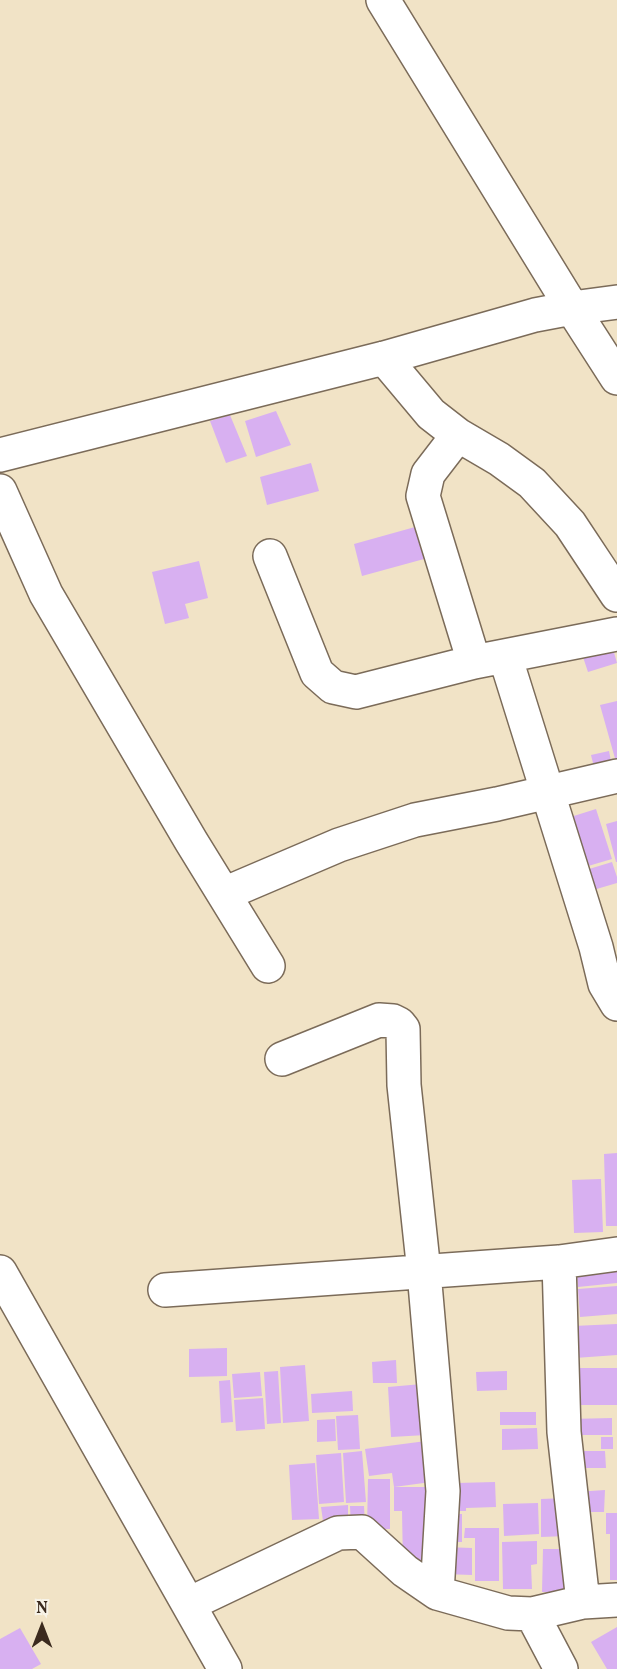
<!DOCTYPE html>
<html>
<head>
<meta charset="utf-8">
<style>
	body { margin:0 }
	#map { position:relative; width:617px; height:1669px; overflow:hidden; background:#f1e3c6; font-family:Vollkorn,serif }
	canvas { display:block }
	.north { position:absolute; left:12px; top:1597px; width:60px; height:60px; -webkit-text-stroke:4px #f7f3e8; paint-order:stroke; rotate:0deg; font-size:16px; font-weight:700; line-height:24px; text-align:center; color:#3b2a1e }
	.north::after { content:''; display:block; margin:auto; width:21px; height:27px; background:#3b2a1e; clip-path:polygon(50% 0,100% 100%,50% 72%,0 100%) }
</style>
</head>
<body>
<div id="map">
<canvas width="617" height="1669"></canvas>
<div class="north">N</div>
</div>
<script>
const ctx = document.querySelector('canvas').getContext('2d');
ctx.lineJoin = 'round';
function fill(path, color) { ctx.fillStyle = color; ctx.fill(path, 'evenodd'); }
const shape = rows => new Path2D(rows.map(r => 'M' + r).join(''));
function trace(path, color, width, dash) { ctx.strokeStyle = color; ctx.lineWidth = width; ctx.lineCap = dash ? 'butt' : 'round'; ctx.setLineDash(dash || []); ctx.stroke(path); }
const building = shape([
	[276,411,291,445,256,457,245,421],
	[230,415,247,456,226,463,210,421],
	[311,463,319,491,267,505,260,477],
	[415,527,424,559,362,576,354,544],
	[199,561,208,598,185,604,189,618,165,624,152,572],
	[611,642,617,663,588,672,581,651],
	[617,701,617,762,616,762,600,705],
	[609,751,613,771,596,775,591,755],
	[596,809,612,859,578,869,561,820],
	[617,821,617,862,616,862,606,824],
	[612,862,617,877,617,883,583,893,576,873],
	[617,1153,617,1226,606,1226,604,1154],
	[601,1179,603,1232,574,1233,572,1180],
	[617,1263,617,1283,578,1287,576,1266],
	[617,1286,617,1314,580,1317,578,1289],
	[617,1324,617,1355,575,1358,573,1326],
	[227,1348,227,1376,189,1377,189,1349],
	[396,1360,397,1383,373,1383,372,1362],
	[305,1365,309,1421,283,1423,280,1367],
	[570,1368,617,1368,617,1405,570,1405],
	[278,1371,281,1423,267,1424,264,1372],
	[507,1371,507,1390,477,1391,476,1372],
	[260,1372,262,1396,234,1398,232,1374],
	[230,1380,233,1422,221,1423,219,1381],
	[422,1384,426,1435,391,1437,388,1387],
	[352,1391,353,1411,312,1413,311,1394],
	[263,1398,265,1429,236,1431,234,1400],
	[500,1412,536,1412,536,1425,500,1425],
	[358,1415,360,1449,338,1450,336,1416],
	[612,1418,612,1435,570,1435,569,1419],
	[335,1419,336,1441,317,1442,317,1420],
	[537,1428,538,1449,502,1450,502,1429],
	[601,1437,613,1437,613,1449,601,1449],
	[426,1441,431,1482,394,1487,392,1473,369,1476,365,1449],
	[362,1451,366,1502,346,1503,343,1453],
	[574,1451,605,1451,606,1468,574,1468],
	[341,1453,344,1502,319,1504,316,1455],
	[315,1463,319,1519,292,1520,289,1465],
	[368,1479,390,1479,390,1529,367,1529],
	[495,1482,496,1507,466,1508,466,1511,450,1511,457,1483],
	[394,1487,437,1487,433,1566,403,1565,402,1511,394,1511],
	[605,1490,604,1512,574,1512,576,1492],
	[566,1498,567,1536,541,1537,541,1499],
	[538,1503,539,1534,504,1536,503,1504],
	[348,1505,348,1519,323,1521,321,1507],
	[350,1506,364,1506,365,1525,351,1526],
	[606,1513,617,1513,617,1580,610,1580,610,1534,606,1534],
	[453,1514,462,1514,462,1542,452,1542],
	[465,1528,499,1528,499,1581,475,1581,475,1538,464,1538],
	[537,1541,537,1564,531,1565,532,1589,503,1589,502,1542],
	[444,1547,472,1548,472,1575,444,1574],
	[543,1549,568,1549,567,1592,542,1592],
	[617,1627,617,1669,607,1669,591,1642],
	[20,1628,41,1664,32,1669,0,1669,0,1639]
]);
const minor = shape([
	[383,0,572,308,617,302],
	[384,358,431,414,458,435,499,459,532,483,570,524,617,595],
	[458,435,428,474,423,496,474,662],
	[0,455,384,358,535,315,572,308,617,378],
	[0,491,46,594,191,841,268,966],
	[270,556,317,673,333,687,356,692,474,662,617,634],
	[505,656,596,947,605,984,617,1004],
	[224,894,339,845,415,820,497,804,617,776],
	[282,1059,379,1020,393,1021,399,1024,403,1029,404,1085,424,1272,443,1491,437,1593],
	[559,1262,564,1432,583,1602],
	[0,1272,225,1669],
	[165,1290,559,1262,617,1254],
	[189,1604,338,1533,362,1532,405,1571,437,1593,508,1613,532,1614,583,1602,617,1600],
	[532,1614,561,1669]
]);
fill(building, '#d8b0f1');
trace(minor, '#7b6b59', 36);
trace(minor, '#fff', 33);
</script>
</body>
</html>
